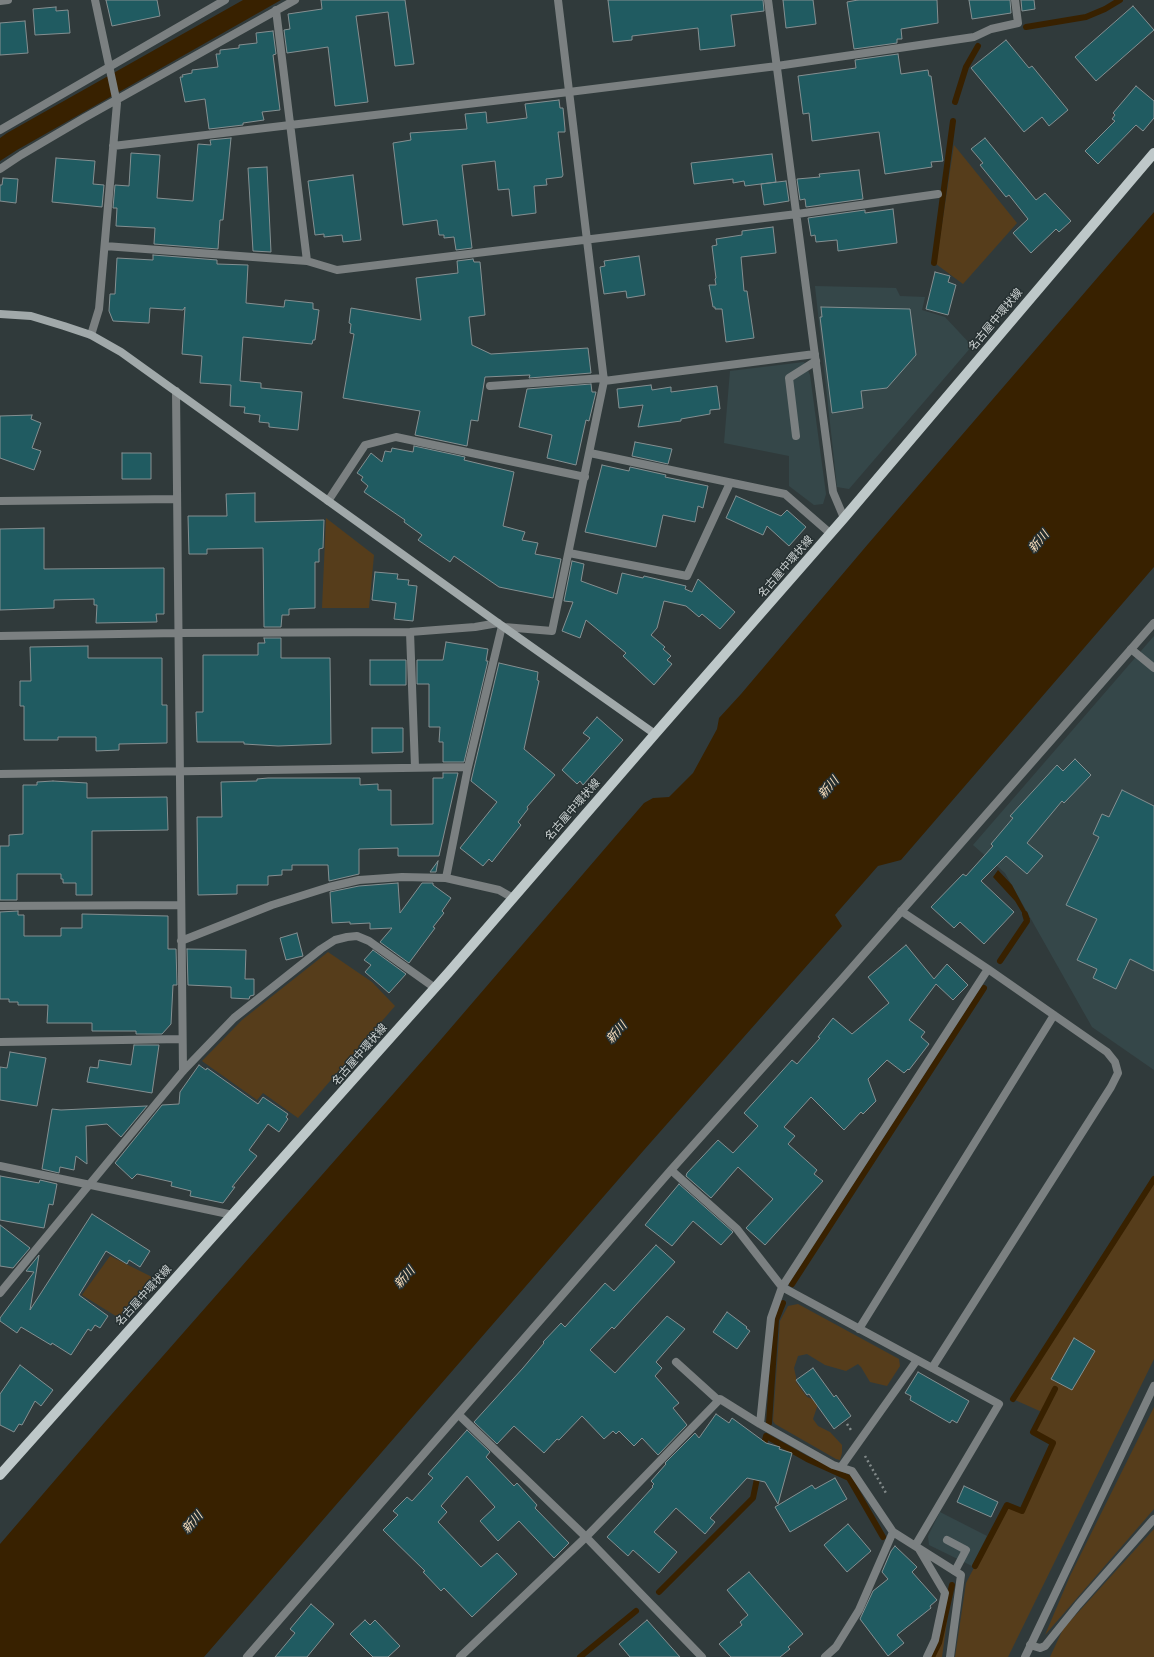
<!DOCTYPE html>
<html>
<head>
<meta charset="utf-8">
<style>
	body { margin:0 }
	canvas { display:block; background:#303a3b }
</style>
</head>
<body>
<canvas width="1154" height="1657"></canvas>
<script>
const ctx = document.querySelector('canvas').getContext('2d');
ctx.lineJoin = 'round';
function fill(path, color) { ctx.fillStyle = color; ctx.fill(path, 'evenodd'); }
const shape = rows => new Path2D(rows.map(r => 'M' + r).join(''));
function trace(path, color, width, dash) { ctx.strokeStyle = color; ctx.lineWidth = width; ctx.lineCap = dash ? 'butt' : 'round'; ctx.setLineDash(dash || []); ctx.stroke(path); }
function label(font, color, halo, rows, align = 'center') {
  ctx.font = font + ' "DejaVu Sans","Noto Sans JP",sans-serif'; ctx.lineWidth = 3; ctx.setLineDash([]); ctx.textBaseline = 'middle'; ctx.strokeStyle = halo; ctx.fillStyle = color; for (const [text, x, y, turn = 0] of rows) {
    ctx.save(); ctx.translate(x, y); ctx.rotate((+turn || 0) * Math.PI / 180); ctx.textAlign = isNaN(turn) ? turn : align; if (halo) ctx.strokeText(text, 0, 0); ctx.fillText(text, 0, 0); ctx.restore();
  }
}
const built = shape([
	[815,286,896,288,900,296,925,297,922,310,945,317,972,346,849,489,837,487],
	[804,362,810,375,826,494,823,504,814,505,789,486,789,456,724,443,730,371],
	[1154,636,1154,1070,1092,1027,1005,873,973,845],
	[940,1512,987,1536,972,1566,929,1545,928,1536]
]);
const green = shape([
	[954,145,1017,223,963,284,936,264],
	[326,518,374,555,369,608,322,608],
	[328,952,372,982,395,1006,298,1118,263,1093,257,1100,202,1061,242,1020],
	[1154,1179,1154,1359,1008,1657,955,1657,966,1583,1007,1505,1022,1511,1053,1443,1033,1432,1042,1412,1015,1400],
	[110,1256,154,1278,119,1318,82,1295],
	[798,1304,899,1359,900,1366,887,1386,870,1382,861,1367,858,1364,846,1371,825,1365,807,1354,798,1356,794,1368,796,1377,796,1382,807,1397,817,1401,817,1407,813,1419,818,1426,830,1432,842,1445,842,1453,840,1460,836,1459,775,1424,773,1421,780,1321,788,1306],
	[1154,1407,1154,1509,1045,1635,1070,1576],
	[1154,1529,1154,1657,1050,1657,1063,1629],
	[952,1585,942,1657,932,1657,939,1643]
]);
const water = shape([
	[243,0,281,0,17,150,0,161,0,138,7,133],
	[1154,212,1154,567,901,860,878,866,835,915,842,926,644,1150,204,1657,0,1657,0,1544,104,1423,437,1044,644,803,653,798,669,797,693,773,717,729,719,718,741,694,868,544],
	[998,870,1012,885,1030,919,1027,921,1015,901,993,877]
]);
const stream = shape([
	[1026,27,1086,17,1105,9,1120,0],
	[955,102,966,67,978,46],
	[934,263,953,121],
	[1000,961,1027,921,1025,914],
	[792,1284,984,988],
	[1013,1399,1154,1179],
	[769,1423,776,1320,783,1303],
	[763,1449,766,1436,807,1459,849,1478,883,1537],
	[975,1566,1007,1505,1022,1511,1053,1443,1033,1432,1055,1389],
	[659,1592,753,1498,758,1474],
	[580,1657,636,1611],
	[932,1657,939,1643,952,1585]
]);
const building = shape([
	[106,0,157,0,160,16,112,26,106,0],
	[321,0,405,0,414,64,395,66,388,12,356,16,368,102,335,106,328,47,287,53,284,30,290,29,288,14,322,9,321,0],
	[608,0,763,0,764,11,731,15,735,46,700,50,698,28,632,36,632,40,613,42,608,0],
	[783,0,813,0,816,24,786,28,783,0],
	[858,0,937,0,938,23,901,29,902,39,897,39,897,43,854,49,847,2,858,0],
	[969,0,1010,0,1011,13,972,19,969,0],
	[1021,0,1034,0,1035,9,1022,11,1021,0],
	[1133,6,1154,30,1096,81,1075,57,1133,6],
	[56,7,56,11,68,10,70,33,35,35,33,9,56,7],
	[25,21,28,53,0,55,0,23,25,21],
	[273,31,276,54,273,55,280,110,262,112,264,120,243,123,243,125,209,129,205,99,185,102,180,77,183,77,182,75,192,73,192,70,218,67,216,54,220,54,220,50,239,48,239,45,257,43,256,33,273,31],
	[1006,40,1029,68,1032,66,1068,110,1049,126,1042,117,1024,132,971,68,1006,40],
	[898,54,901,74,928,70,929,76,931,76,943,161,931,162,932,167,885,174,879,132,812,141,809,113,803,114,798,76,856,68,855,60,898,54],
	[1136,86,1154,101,1154,118,1143,131,1136,125,1098,164,1085,151,1115,121,1112,119,1115,115,1113,113,1136,86],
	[559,100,560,108,563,108,565,129,565,132,558,132,563,175,562,177,546,179,547,185,534,186,536,213,512,216,509,189,498,190,495,161,462,165,472,248,456,250,454,237,444,238,444,235,439,235,437,220,403,225,393,143,411,140,410,133,467,129,465,114,486,112,487,123,527,118,525,104,559,100],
	[231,138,223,220,220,220,218,249,154,244,155,228,116,226,117,208,113,208,115,185,129,186,131,153,160,155,157,198,193,201,198,144,211,145,210,140,231,138],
	[985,138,1036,200,1045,193,1071,221,1059,232,1056,229,1031,253,1013,233,1028,219,1009,195,1006,197,980,165,983,163,971,149,985,138],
	[772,154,776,182,745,186,744,181,733,183,733,179,694,184,691,163,772,154],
	[56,158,95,161,93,184,104,185,102,207,52,202,56,158],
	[267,167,271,252,253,251,248,168,267,167],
	[859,170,863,199,806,207,805,199,800,200,797,179,820,177,819,174,859,170],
	[353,175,361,240,343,242,342,235,324,237,324,234,315,235,308,181,353,175],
	[3,178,18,179,16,203,0,201,0,185,2,185,3,178],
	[786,181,789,201,764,205,761,184,786,181],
	[893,209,897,243,838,251,837,240,816,242,815,235,811,236,808,218,865,210,865,213,893,209],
	[773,227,776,253,741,257,744,291,747,291,754,338,726,342,722,309,715,309,715,307,713,307,709,285,716,285,715,279,716,278,712,246,717,245,716,239,742,235,742,231,773,227],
	[153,255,217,260,217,264,248,265,246,303,284,307,285,300,313,303,313,309,319,310,315,340,313,340,312,344,243,337,240,381,261,383,261,388,302,392,298,430,269,427,269,423,259,422,260,415,244,413,245,407,230,406,231,385,200,383,202,356,182,354,185,307,183,310,150,308,149,323,113,321,109,311,110,294,115,294,117,258,153,260,153,255],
	[639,256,645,295,627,298,626,291,604,294,600,267,605,266,604,261,639,256],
	[473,259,474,262,480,262,485,315,469,317,472,345,491,354,588,348,591,373,529,378,530,375,485,377,478,421,471,420,467,446,415,435,420,411,343,398,354,334,350,333,351,324,349,323,351,308,421,320,416,278,458,273,457,261,473,259],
	[935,272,950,276,948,282,956,285,948,315,926,309,935,272],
	[821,307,910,309,916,355,887,388,861,391,863,408,832,413,820,317,822,317,821,307],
	[591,384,592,392,596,392,589,421,586,420,576,465,547,458,552,435,519,427,527,389,591,384],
	[651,385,652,390,671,387,671,392,717,386,720,409,710,410,710,414,681,419,681,421,638,427,643,405,619,408,617,389,651,385],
	[32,415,31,419,41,423,32,448,41,451,34,470,0,458,0,416,32,415],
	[635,442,672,449,668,464,632,456,635,442],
	[414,446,465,457,464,460,514,472,503,526,525,532,522,540,538,543,535,554,561,559,553,598,499,587,454,556,450,562,418,540,422,535,404,522,405,520,364,492,368,486,361,480,363,477,357,473,371,453,382,462,385,451,391,452,392,448,413,452,414,446],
	[122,453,151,453,151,479,122,479,122,453],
	[602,465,629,471,630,467,666,475,665,477,708,486,703,508,698,506,695,522,663,515,656,547,585,532,602,465],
	[255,493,255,522,324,520,323,548,319,549,319,562,315,562,315,608,289,609,289,615,282,615,281,627,264,627,263,548,207,549,207,554,189,554,188,516,227,516,226,494,255,493],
	[736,496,781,516,787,510,806,527,789,546,767,526,763,535,726,518,736,496],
	[44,528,44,569,164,568,164,614,156,614,157,622,96,623,97,605,94,605,94,599,54,600,54,608,0,610,0,529,44,528],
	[572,561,584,564,581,581,617,594,622,573,643,578,644,576,686,586,685,589,692,592,698,579,735,612,720,629,702,614,699,617,686,606,664,601,657,628,651,635,665,647,663,649,671,656,667,660,672,664,654,685,623,656,626,653,586,620,580,638,562,631,573,602,564,601,572,561],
	[375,572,398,574,397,579,409,580,408,585,417,586,413,621,394,619,396,603,372,600,375,572],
	[264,638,281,638,281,658,330,658,331,744,278,746,244,744,244,742,197,742,196,712,203,712,203,655,258,655,258,643,265,643,264,638],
	[446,642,488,649,486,661,488,661,464,762,443,762,443,742,439,742,440,727,429,727,429,684,417,684,417,660,443,660,446,642],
	[88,646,88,658,162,658,162,705,167,705,167,743,119,744,119,750,96,751,96,737,58,737,58,740,24,740,24,706,20,706,20,681,31,681,30,647,88,646],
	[370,660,406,660,406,685,370,685,370,660],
	[499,663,538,672,537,680,539,681,524,749,555,775,527,807,528,809,518,822,521,825,492,862,489,859,483,866,460,848,497,802,471,781,499,663],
	[597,717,623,740,583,785,580,781,577,784,562,770,590,738,583,733,597,717],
	[372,728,403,728,403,752,372,753,372,728],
	[1075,759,1091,775,1064,803,1062,801,1027,843,1043,856,1027,874,1006,856,981,881,1014,912,984,944,960,922,954,928,931,907,963,874,966,876,993,846,991,844,1013,818,1010,816,1057,765,1063,771,1075,759],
	[443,773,458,773,439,856,398,856,398,848,359,849,359,874,329,881,328,865,292,865,292,870,282,870,282,875,268,876,268,885,237,885,237,894,198,895,197,817,222,817,221,782,257,781,257,779,268,778,360,778,360,785,378,784,378,790,391,790,391,825,433,824,433,778,443,778,443,773],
	[53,781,87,783,87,798,167,797,168,830,92,831,92,895,76,895,76,883,63,883,63,879,61,879,61,874,17,874,17,900,0,900,0,846,9,846,9,835,23,834,23,785,37,785,37,782,53,781],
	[1122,790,1154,806,1154,971,1130,959,1116,989,1093,978,1097,969,1077,960,1097,919,1066,905,1099,837,1093,834,1102,814,1109,817,1122,790],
	[438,861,436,872,430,872,438,861],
	[398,883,400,913,422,883,433,883,433,885,451,898,442,911,444,913,433,927,435,928,409,963,380,942,392,928,370,929,370,923,350,924,350,922,332,923,330,892,359,886,398,883],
	[18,911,18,915,24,915,24,936,61,936,61,928,82,928,82,914,168,916,168,949,176,949,177,985,173,985,171,1024,162,1034,136,1034,136,1031,92,1031,92,1023,47,1023,48,1005,18,1005,18,1002,9,1002,9,999,0,999,0,912,18,911],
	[297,933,303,956,286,960,280,938,297,933],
	[906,945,934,979,947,964,968,985,953,1000,936,984,909,1020,925,1032,921,1037,929,1044,909,1070,908,1069,904,1073,887,1060,868,1079,876,1101,863,1114,861,1112,844,1130,811,1097,784,1127,795,1136,788,1144,817,1170,814,1174,823,1181,765,1245,746,1228,773,1199,738,1167,711,1198,686,1176,687,1173,718,1140,733,1153,758,1126,744,1113,792,1060,797,1064,820,1038,818,1037,833,1018,852,1034,889,1003,868,977,906,945],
	[187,949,246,950,245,979,254,979,254,995,250,996,249,999,231,998,231,987,188,985,187,949],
	[373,950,406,974,389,993,365,972,371,965,364,960,373,950],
	[134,1045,159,1045,152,1093,87,1082,90,1067,98,1068,99,1060,131,1065,134,1045],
	[10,1052,46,1058,37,1106,0,1100,0,1067,7,1068,10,1052],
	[199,1065,206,1070,207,1068,258,1104,263,1097,288,1114,286,1117,288,1119,279,1132,268,1124,249,1150,257,1156,232,1187,235,1187,223,1203,190,1196,191,1191,171,1186,172,1182,137,1174,132,1179,115,1163,162,1105,179,1104,180,1092,199,1065],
	[147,1106,121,1137,107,1124,86,1126,87,1164,76,1156,74,1170,60,1167,59,1173,42,1169,52,1109,61,1110,147,1106],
	[0,1176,39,1183,40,1180,57,1184,53,1205,49,1204,44,1228,0,1220,0,1176],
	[679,1184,733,1232,721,1245,693,1221,672,1246,645,1225,679,1184],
	[92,1214,150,1251,140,1267,129,1260,127,1264,106,1251,79,1295,108,1316,100,1328,95,1325,91,1331,88,1329,71,1355,52,1343,51,1345,21,1327,17,1333,0,1321,0,1318,34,1272,26,1271,39,1255,30,1310,92,1214],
	[0,1225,30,1248,13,1268,0,1266,0,1225],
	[656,1245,675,1262,614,1329,612,1327,590,1350,615,1373,667,1316,685,1329,656,1362,662,1368,655,1376,679,1403,673,1408,687,1425,658,1455,642,1438,634,1446,619,1431,616,1434,613,1431,604,1439,582,1416,559,1440,557,1439,544,1453,514,1426,497,1444,474,1422,523,1368,544,1343,543,1342,561,1323,565,1327,605,1283,614,1291,656,1245],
	[727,1312,747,1327,746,1328,750,1331,737,1349,713,1332,727,1312],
	[1074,1338,1095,1351,1072,1390,1051,1379,1074,1338],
	[20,1365,53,1390,41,1406,35,1401,22,1425,19,1424,14,1432,0,1425,0,1394,20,1365],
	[813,1368,834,1397,836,1395,851,1416,834,1429,809,1394,807,1395,796,1380,813,1368],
	[918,1372,969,1401,957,1423,952,1420,950,1423,910,1400,911,1396,905,1393,918,1372],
	[716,1414,729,1423,732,1418,766,1443,780,1447,779,1449,792,1453,778,1504,765,1482,747,1478,710,1518,715,1522,705,1534,676,1508,654,1532,677,1552,659,1573,633,1550,628,1556,607,1537,653,1487,652,1486,654,1484,651,1481,666,1464,665,1463,695,1433,699,1438,716,1414],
	[467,1430,490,1452,486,1457,514,1486,517,1483,537,1505,535,1508,569,1543,554,1558,519,1521,498,1541,480,1521,495,1507,467,1476,441,1506,447,1512,438,1522,481,1567,497,1553,517,1574,472,1617,444,1588,441,1591,423,1572,425,1571,383,1530,398,1515,393,1511,407,1497,412,1501,433,1478,428,1474,467,1430],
	[835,1478,847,1499,790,1532,775,1507,812,1485,815,1489,835,1478],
	[964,1486,998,1502,991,1517,957,1502,964,1486],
	[848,1524,871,1551,847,1572,824,1545,848,1524],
	[895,1546,917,1567,912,1572,937,1600,930,1606,931,1608,897,1635,904,1643,888,1656,860,1619,873,1591,888,1579,882,1572,891,1551,895,1546],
	[749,1572,803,1634,788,1647,790,1649,780,1657,731,1657,719,1644,742,1625,740,1622,748,1615,727,1590,749,1572],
	[311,1604,334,1624,307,1657,275,1657,295,1633,290,1629,311,1604],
	[365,1620,370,1625,375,1620,400,1646,388,1657,373,1657,350,1634,365,1620],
	[647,1620,680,1657,630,1657,619,1644,647,1620]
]);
const path = shape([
	[847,1424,851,1430],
	[865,1456,886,1493]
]);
const lane = shape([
	[796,436,789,378,816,361],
	[1131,649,1154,668],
	[676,1362,718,1400],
	[947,1540,966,1550,955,1571],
	[1030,1645,1040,1648,1045,1646,1078,1605,1154,1519]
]);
const street = shape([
	[768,0,833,492,844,518],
	[0,1,8,0],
	[276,10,307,261],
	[0,130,225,0],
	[113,146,569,92,777,66,974,37,991,29,1018,23,1015,0],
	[0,169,21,155,84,118,295,0],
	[105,246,307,261,337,270,797,214,938,194],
	[91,335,99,309,117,103,95,0],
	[604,381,815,354],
	[490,386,604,378],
	[176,391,183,1071],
	[590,453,785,494,831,534],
	[0,501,177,499],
	[328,501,365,445,396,437,585,477],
	[569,553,687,576,730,483],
	[504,627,552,631,604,381,558,0],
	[410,632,415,767],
	[0,636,178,633,410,632,475,627,498,623],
	[468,767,502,626],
	[0,774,468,767,446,878],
	[0,906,181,905],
	[181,941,272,905,329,887,359,880,402,877,446,878,499,890,513,898],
	[0,1042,182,1039],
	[0,1166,233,1215],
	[671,1170,737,1229,782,1287,999,1404,915,1546],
	[0,1293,183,1071,234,1018,321,949,335,940,347,937,357,936,369,941,435,988],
	[859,1329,1054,1015],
	[932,1368,1111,1087,1118,1073,1115,1062,1107,1052,988,969],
	[459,1415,586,1537,702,1657],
	[760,1424,771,1318,782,1287,988,969,901,911],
	[841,1467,917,1360],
	[919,1549,945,1593,935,1640,927,1657],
	[247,1657,671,1170,842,979,1154,623],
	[460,1657,586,1537,720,1399,760,1424,833,1465,852,1471,893,1532,961,1575,950,1657],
	[825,1657,836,1647,859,1610,893,1532],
	[1025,1657,1154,1386]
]);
const secondary = shape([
	[0,314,31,316,64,326,91,335,121,352,498,623,655,734]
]);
const primary = shape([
	[0,1475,449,972,655,734,844,518,1154,153]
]);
const streetNames = [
	["名古屋中環状線",996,320,-50],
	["名古屋中環状線",786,567,-49],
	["名古屋中環状線",573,810,-49],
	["名古屋中環状線",360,1055,-49],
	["名古屋中環状線",144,1296,-48]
];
const waterNames = [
	["新川",1039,542,-50],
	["新川",829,788,-49],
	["新川",617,1033,-49],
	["新川",405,1278,-49],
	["新川",193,1523,-49]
];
fill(built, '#354749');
fill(green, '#563d1b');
fill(water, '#382100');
trace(stream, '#382100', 6);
fill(building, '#205b61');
trace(building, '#848f91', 1);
trace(path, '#828a8a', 2.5, [2, 3]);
trace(lane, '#7b8081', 8);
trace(street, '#7b8081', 8);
trace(secondary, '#a1a9aa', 8);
trace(primary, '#bec8c9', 10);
label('11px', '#cdd3d3', '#263031', streetNames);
label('italic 12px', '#fadfbd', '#263031', waterNames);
</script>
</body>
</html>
